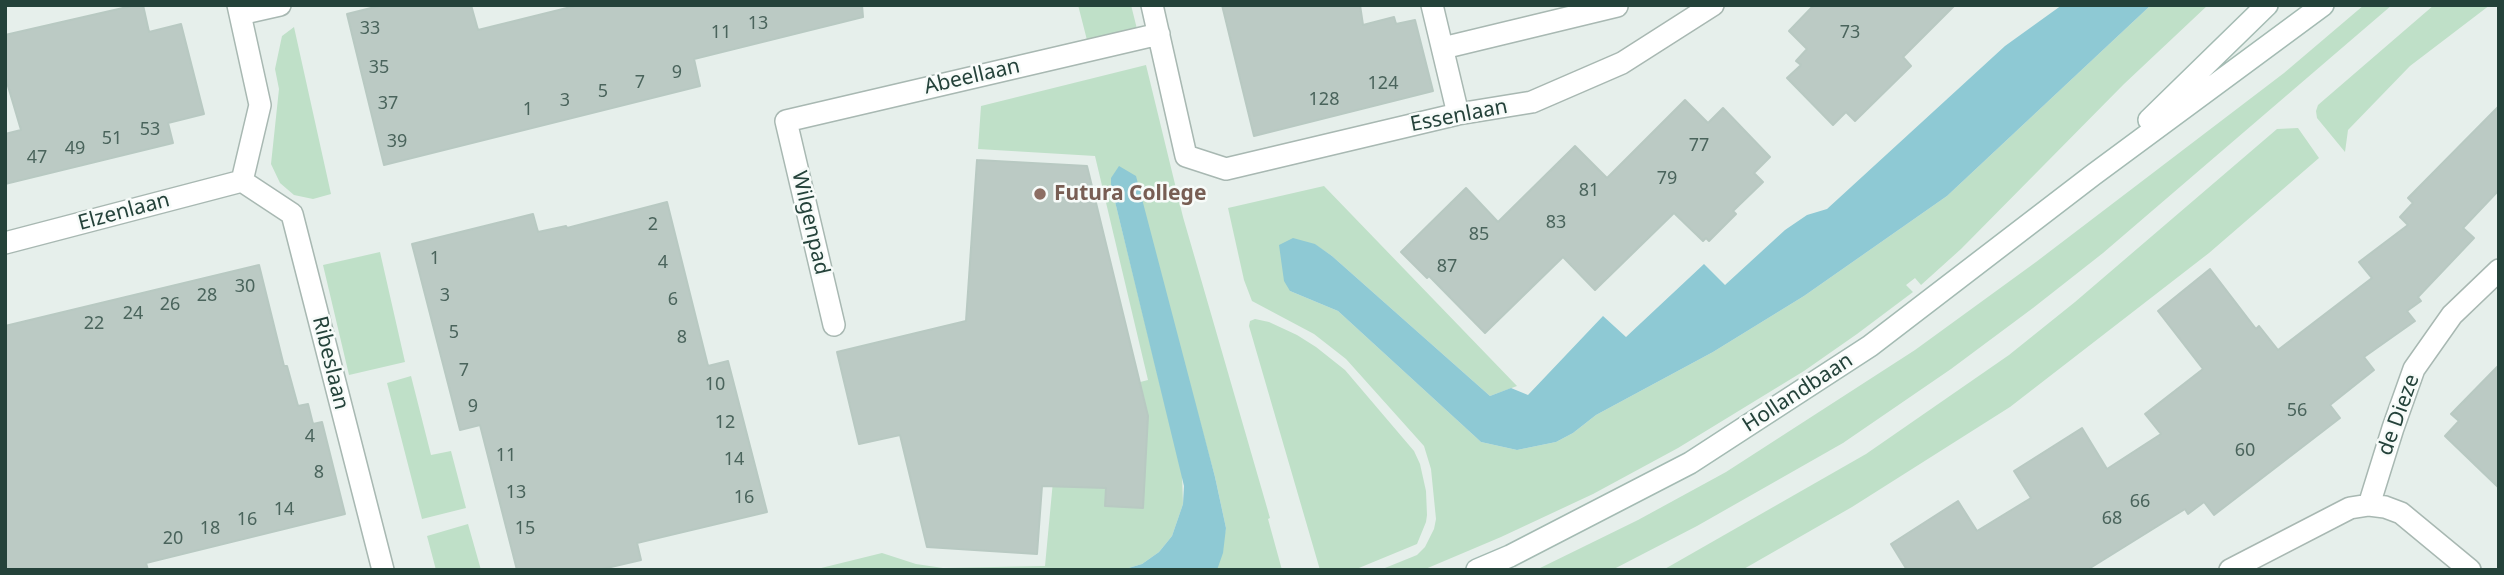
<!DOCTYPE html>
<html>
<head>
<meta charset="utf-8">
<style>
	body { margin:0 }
	#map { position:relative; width:2504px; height:575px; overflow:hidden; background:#e6efeb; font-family:"Noto Sans",sans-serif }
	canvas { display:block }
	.frame { position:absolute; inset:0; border:7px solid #24423a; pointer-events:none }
</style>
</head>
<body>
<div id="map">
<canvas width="2504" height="575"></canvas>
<div class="frame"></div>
</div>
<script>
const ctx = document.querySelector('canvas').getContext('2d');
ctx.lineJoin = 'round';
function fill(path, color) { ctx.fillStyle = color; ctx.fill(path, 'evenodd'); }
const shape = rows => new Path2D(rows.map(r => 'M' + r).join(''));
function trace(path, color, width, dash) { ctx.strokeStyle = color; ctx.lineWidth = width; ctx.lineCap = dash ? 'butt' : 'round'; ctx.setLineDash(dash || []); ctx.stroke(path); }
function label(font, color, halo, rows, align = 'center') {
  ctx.font = font + ' "Noto Sans",sans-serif'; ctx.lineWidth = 5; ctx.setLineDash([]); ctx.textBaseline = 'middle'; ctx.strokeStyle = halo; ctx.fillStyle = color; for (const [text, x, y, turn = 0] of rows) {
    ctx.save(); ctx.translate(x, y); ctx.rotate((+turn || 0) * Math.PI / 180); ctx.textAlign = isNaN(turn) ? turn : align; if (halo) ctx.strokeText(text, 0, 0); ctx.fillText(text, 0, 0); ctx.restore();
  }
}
const green = shape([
	[1078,5,1131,5,1137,29,1087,40],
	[2151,5,2208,5,2124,84,1961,249,1921,285,1915,278,1906,285,1913,292,1857,334,1804,371,1678,448,1593,494,1501,537,1423,570,1380,570,1417,555,1425,547,1434,529,1436,519,1431,469,1424,446,1346,359,1314,334,1252,301,1244,280,1228,208,1324,186,1517,386,1490,396,1332,256,1314,244,1290,291,1338,311,1481,442,1517,450,1556,442,1573,433,1596,415,1713,352,1804,296,1947,196],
	[2364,5,2392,5,2103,253,2033,308,1951,369,1843,443,1697,526,1612,570,1536,570,1638,520,1726,472,1915,350,2036,262,2284,73],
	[2434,5,2490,5,2410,66,2348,130,2345,152,2317,118,2316,111,2318,105],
	[294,27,331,194,313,199,294,195,280,183,271,164,279,89,275,69,282,36],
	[1146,65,1183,217,1270,518,1268,519,1282,570,1217,570,1226,528,1215,477,1186,371,1112,178,1111,185,1182,474,1183,504,1172,536,1159,552,1142,564,1122,570,813,570,882,553,916,564,943,568,1045,566,1053,481,1105,391,1148,380,1095,156,978,149,981,106],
	[2298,128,2319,158,2209,253,2010,407,1852,507,1742,570,1663,570,1866,454,2009,355,2075,302,2277,129],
	[380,252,405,362,349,375,323,265],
	[1255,319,1269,322,1297,335,1316,347,1345,370,1414,451,1420,464,1426,491,1427,515,1426,522,1417,544,1354,570,1320,570,1249,326,1250,321],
	[411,376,431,455,451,451,466,508,422,519,387,383],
	[468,524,481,570,436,570,427,536]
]);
const water = shape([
	[2062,5,2151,5,1947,196,1804,296,1713,352,1596,415,1573,433,1556,442,1517,450,1481,442,1338,311,1290,291,1284,281,1279,245,1293,238,1315,244,1332,256,1490,396,1511,388,1528,395,1603,316,1626,337,1704,264,1725,285,1785,230,1807,215,1827,209,2005,46],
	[1119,166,1136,176,1215,477,1226,528,1223,553,1217,570,1122,570,1142,564,1159,552,1172,536,1183,504,1184,486,1111,185,1111,178]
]);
const building = shape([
	[136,5,143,5,149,32,181,24,204,114,168,123,173,143,5,184,5,134,21,130,5,76,5,35,136,5],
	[383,5,471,5,478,30,579,5,862,5,863,17,694,59,700,86,384,165,347,14,383,5],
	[1222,5,1360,5,1363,25,1394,17,1396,24,1415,20,1433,91,1254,136,1222,5],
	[1814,5,1955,5,1903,57,1911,66,1855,121,1846,112,1833,125,1787,78,1801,65,1796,61,1807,49,1789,31,1814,5],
	[1685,100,1708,123,1723,108,1770,157,1754,173,1763,182,1733,211,1736,214,1709,241,1706,238,1703,241,1674,213,1595,290,1563,257,1485,333,1429,276,1427,278,1401,252,1466,188,1498,222,1575,146,1607,178,1685,100],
	[2499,106,2499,190,2463,228,2474,238,2418,297,2421,301,2407,311,2415,321,2364,357,2374,370,2330,405,2340,418,2214,515,2204,502,2188,514,2185,509,2087,570,1907,570,1891,544,1958,501,1977,531,2031,498,2014,471,2082,428,2107,469,2161,434,2145,414,2203,369,2158,311,2210,269,2256,329,2259,326,2278,350,2372,278,2359,262,2408,225,2400,217,2413,203,2408,198,2499,106],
	[977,160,1087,166,1148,416,1143,508,1105,506,1106,488,1042,486,1037,554,927,547,900,435,859,444,837,352,966,321,977,160],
	[667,202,708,366,728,361,767,512,637,543,641,560,598,570,517,570,480,425,460,430,412,244,533,214,538,232,566,226,567,228,667,202],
	[259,265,284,366,287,366,298,406,308,404,313,424,322,422,345,514,146,563,148,570,5,570,5,326,259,265],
	[2499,365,2499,488,2445,436,2459,421,2451,414,2499,365]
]);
const minor = shape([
	[238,5,260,105,242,181],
	[1152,5,1186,156,1226,169,1458,114,1532,102,1622,63,1713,5],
	[1432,5,1458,114],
	[240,14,280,5],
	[1443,48,1617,6],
	[242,181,292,214,383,570],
	[5,243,242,181],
	[834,325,786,121,1159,34],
	[2369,505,2393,428,2414,369,2452,315,2499,270],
	[2230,570,2350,508,2369,505,2385,507,2401,513,2470,570]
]);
const secondary = shape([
	[2149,120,2267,5],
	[1477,570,1510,556,1690,463,1870,346,2093,175,2323,5]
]);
const markers = [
	[1040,194,7,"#8d6e63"]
];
const numberNames = [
	["13",758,24],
	["33",370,29],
	["11",721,33],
	["73",1850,33],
	["35",379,68],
	["9",677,73],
	["7",640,83],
	["124",1383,84],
	["5",603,92],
	["128",1324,100],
	["3",565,101],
	["37",388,104],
	["1",528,110],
	["53",150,130],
	["51",112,139],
	["39",397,142],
	["77",1699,146],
	["49",75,149],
	["47",37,158],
	["79",1667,179],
	["81",1589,191],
	["83",1556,223],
	["2",653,225],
	["85",1479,235],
	["1",435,259],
	["4",663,263],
	["87",1447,267],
	["30",245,287],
	["28",207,296],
	["3",445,296],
	["6",673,300],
	["26",170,305],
	["24",133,314],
	["22",94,324],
	["5",454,333],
	["8",682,338],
	["7",464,371],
	["10",715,385],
	["9",473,407],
	["56",2297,411],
	["12",725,423],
	["4",310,437],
	["60",2245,451],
	["11",506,456],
	["14",734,460],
	["8",319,473],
	["13",516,493],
	["16",744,498],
	["66",2140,502],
	["14",284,510],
	["68",2112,519],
	["16",247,520],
	["18",210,529],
	["15",525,529],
	["20",173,539]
];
const streetNames = [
	["Abeellaan",972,77,-13],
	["Essenlaan",1459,116,-11],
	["Elzenlaan",124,212,-15],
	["Wilgenpad",810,223,77],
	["Ribeslaan",330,363,76],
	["Hollandbaan",1798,393,-33],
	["de Dieze",2399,415,-70]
];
const educationNames = [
	["Futura College",1054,194]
];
fill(green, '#bfe0c8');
fill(water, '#8ec9d4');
fill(building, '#bbcac4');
trace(building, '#b8c9c2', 2);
trace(minor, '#a8b8b2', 24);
trace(secondary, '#a4bbb3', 24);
trace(minor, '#fff', 21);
trace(secondary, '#fff', 21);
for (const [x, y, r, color] of markers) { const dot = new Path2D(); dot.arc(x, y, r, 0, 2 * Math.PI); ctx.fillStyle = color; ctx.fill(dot); trace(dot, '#f7fbf9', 2.5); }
label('18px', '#4a645c', null, numberNames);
label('21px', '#24423a', '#f7fbf9', streetNames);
label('bold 21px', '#785e54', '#f7fbf9', educationNames, 'left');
</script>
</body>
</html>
